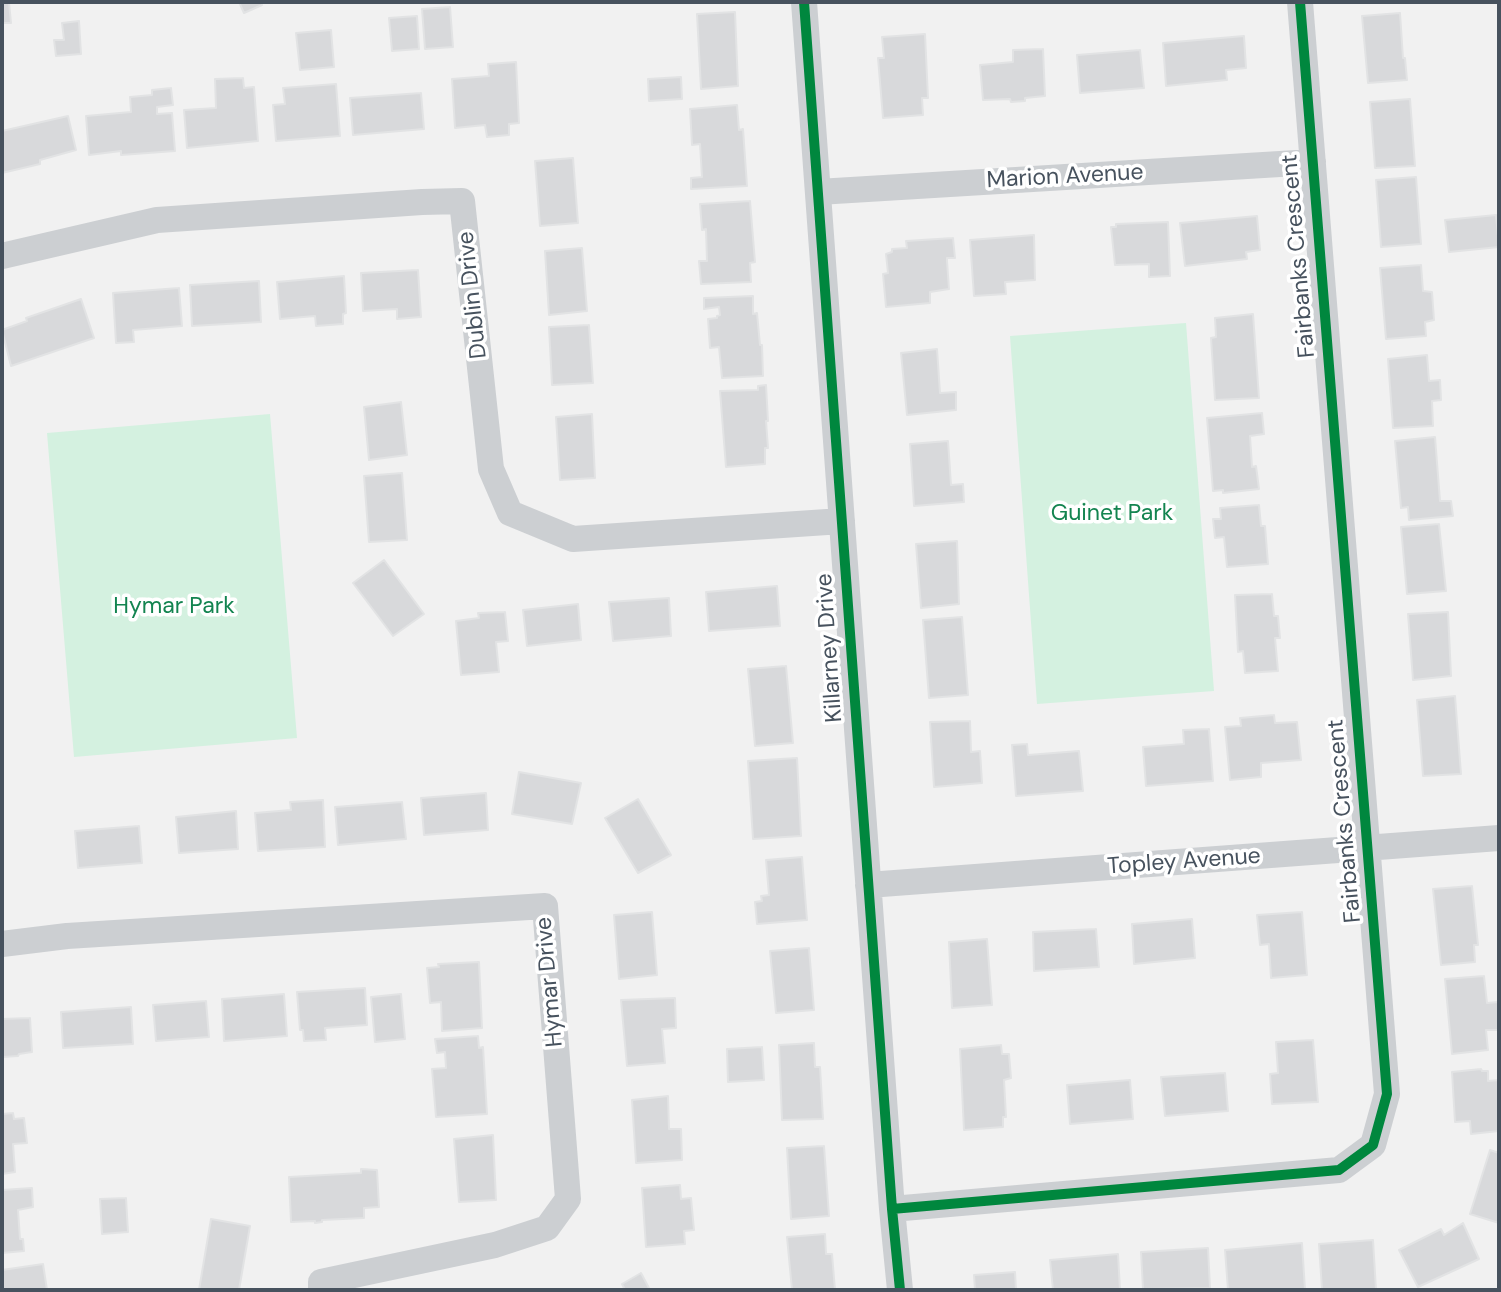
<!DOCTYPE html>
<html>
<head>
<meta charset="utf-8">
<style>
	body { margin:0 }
	#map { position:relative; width:1501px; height:1292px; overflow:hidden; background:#f1f1f1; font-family:"DM Sans",sans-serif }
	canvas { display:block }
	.frame { position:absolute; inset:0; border:4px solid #47525e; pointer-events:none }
</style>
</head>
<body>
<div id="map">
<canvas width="1501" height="1292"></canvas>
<div class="frame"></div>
</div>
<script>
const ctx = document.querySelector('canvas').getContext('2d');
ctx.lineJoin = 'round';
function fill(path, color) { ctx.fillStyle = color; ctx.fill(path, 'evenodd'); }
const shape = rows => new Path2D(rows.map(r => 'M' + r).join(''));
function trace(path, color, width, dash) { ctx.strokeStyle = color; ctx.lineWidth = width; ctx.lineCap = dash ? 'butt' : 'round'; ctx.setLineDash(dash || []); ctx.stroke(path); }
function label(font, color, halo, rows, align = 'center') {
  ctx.font = font + ' "DM Sans",sans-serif'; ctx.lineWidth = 7; ctx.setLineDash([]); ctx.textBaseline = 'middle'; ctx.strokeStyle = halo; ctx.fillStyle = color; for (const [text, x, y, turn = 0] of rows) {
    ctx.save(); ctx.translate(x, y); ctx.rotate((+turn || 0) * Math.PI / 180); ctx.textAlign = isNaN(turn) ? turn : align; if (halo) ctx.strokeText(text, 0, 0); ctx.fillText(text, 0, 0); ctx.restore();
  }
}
const green = shape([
	[1186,323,1214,691,1037,704,1010,336],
	[270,414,297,738,74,757,47,433]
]);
const building = shape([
	[2,2,9,2,11,23,2,23,2,2],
	[239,2,261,2,262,5,244,13,239,2],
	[450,7,453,47,425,49,422,9,450,7],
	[735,12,738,86,701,89,697,14,735,12],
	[1400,13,1403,58,1405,58,1407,80,1368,83,1362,16,1400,13],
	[417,16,419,49,392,51,389,18,417,16],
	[79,21,81,54,56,56,54,40,64,40,62,23,79,21],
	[331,30,334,67,300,70,296,33,331,30],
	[925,34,928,98,922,98,923,115,883,118,878,58,884,58,882,37,925,34],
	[1244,36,1246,68,1226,70,1227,80,1166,86,1163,43,1244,36],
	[1043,49,1045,96,1025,98,1025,101,1011,102,1010,99,983,100,980,65,1013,62,1013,50,1043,49],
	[1140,50,1144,88,1080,93,1077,55,1140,50],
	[516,62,519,123,509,124,509,135,487,137,485,125,455,128,452,79,489,76,488,64,516,62],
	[681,77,682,99,649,101,648,79,681,77],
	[243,78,244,88,254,87,258,141,187,148,184,110,216,108,215,79,243,78],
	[336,84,340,136,276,141,273,105,285,104,283,88,336,84],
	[171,88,173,105,157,107,157,114,172,113,175,151,121,155,121,151,89,155,86,116,131,112,130,97,152,95,152,90,171,88],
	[421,93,424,129,353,135,350,98,421,93],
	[1410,99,1415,166,1375,168,1370,102,1410,99],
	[737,105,739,130,743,129,747,186,691,189,691,178,702,177,700,144,692,145,690,109,737,105],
	[68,116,76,150,40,160,40,164,2,173,2,131,68,116],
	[573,158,578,223,540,226,535,161,573,158],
	[1416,177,1421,244,1381,247,1376,180,1416,177],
	[750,201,755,262,750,263,751,282,701,284,699,261,707,261,706,229,702,230,700,204,750,201],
	[1496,215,1499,247,1449,252,1445,220,1496,215],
	[1257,216,1260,250,1246,252,1247,259,1185,266,1180,223,1257,216],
	[1168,222,1170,276,1149,277,1149,264,1115,265,1111,227,1116,227,1116,224,1168,222],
	[1034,235,1035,280,1005,282,1006,294,974,296,970,240,1034,235],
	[953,238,955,258,947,258,947,261,949,289,930,292,930,303,886,307,883,274,888,273,886,254,892,252,892,249,907,248,906,241,953,238],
	[582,248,587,311,549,315,545,251,582,248],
	[1421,265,1423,291,1432,292,1434,320,1425,322,1426,336,1386,339,1380,268,1421,265],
	[418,270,421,317,397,319,397,309,363,311,361,273,418,270],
	[344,276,346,313,343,314,343,324,316,326,315,316,280,319,277,282,344,276],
	[259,281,261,322,192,326,190,285,259,281],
	[179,288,182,326,133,330,134,342,116,343,113,293,179,288],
	[753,296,753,314,757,313,760,345,762,345,763,376,722,378,719,347,710,348,708,319,717,318,717,316,720,315,719,307,704,309,704,298,753,296],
	[81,299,94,338,11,366,2,330,27,321,26,318,81,299],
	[1253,314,1259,398,1215,400,1211,338,1216,337,1215,318,1253,314],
	[589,325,593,383,552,385,549,327,589,325],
	[937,349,940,393,956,392,956,410,907,415,901,353,937,349],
	[1427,355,1429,381,1440,380,1441,400,1432,401,1433,426,1393,428,1388,359,1427,355],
	[766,385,768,421,766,421,768,448,765,448,765,464,726,467,720,391,758,390,758,386,766,385],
	[401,402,407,455,369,460,364,407,401,402],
	[1262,413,1264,434,1250,436,1252,467,1256,466,1259,489,1223,493,1223,490,1213,491,1207,418,1262,413],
	[592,414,595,478,560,480,556,417,592,414],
	[1435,437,1440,501,1451,501,1453,516,1409,520,1408,507,1401,508,1395,441,1435,437],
	[948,441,951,485,963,484,964,502,914,506,910,444,948,441],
	[402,473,407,540,369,542,364,476,402,473],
	[1259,505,1261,526,1265,526,1268,564,1227,567,1224,537,1215,538,1213,519,1221,519,1220,508,1259,505],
	[1439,524,1446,591,1407,594,1401,527,1439,524],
	[957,541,959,604,921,608,916,544,957,541],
	[384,560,424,614,393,636,353,583,384,560],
	[777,586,780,626,709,631,706,592,777,586],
	[1272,594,1274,616,1278,616,1280,638,1275,638,1278,671,1245,673,1243,651,1238,652,1235,595,1272,594],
	[669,598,671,636,613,641,609,602,669,598],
	[578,604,581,640,527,646,523,610,578,604],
	[505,612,508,641,496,642,499,672,461,675,456,621,479,618,478,613,505,612],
	[1448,612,1451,676,1413,680,1408,614,1448,612],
	[962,617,968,695,929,698,923,620,962,617],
	[786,666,793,743,755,746,748,669,786,666],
	[1455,696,1461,774,1423,776,1417,700,1455,696],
	[1274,715,1275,723,1297,722,1301,760,1261,763,1261,777,1230,780,1225,727,1241,726,1240,718,1274,715],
	[970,721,971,752,980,751,982,783,934,787,930,722,970,721],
	[1209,729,1213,781,1146,786,1143,747,1184,744,1183,730,1209,729],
	[1027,744,1028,755,1079,751,1083,791,1016,796,1012,745,1027,744],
	[797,758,801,836,753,839,748,761,797,758],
	[519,772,581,783,572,824,512,814,519,772],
	[486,793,488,830,424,835,421,798,486,793],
	[638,799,671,855,638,873,605,818,638,799],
	[323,800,325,847,258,851,255,813,291,810,290,802,323,800],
	[402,802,406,839,338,845,335,807,402,802],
	[236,811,238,849,179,853,176,817,236,811],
	[139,826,142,863,78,868,75,831,139,826],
	[802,857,807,920,757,924,755,902,762,901,761,896,769,895,766,860,802,857],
	[1472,886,1478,945,1474,945,1475,962,1441,965,1433,889,1472,886],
	[652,912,657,975,619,979,614,915,652,912],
	[1302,912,1307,975,1271,978,1269,944,1260,945,1257,915,1302,912],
	[1192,919,1195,958,1134,964,1132,924,1192,919],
	[1096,929,1099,967,1034,971,1033,932,1096,929],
	[987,939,992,1005,952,1008,949,942,987,939],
	[809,948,814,1010,776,1013,770,951,809,948],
	[479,962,482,1028,442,1031,441,1002,430,1003,427,968,439,967,438,964,479,962],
	[1484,976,1487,1003,1498,1002,1499,1030,1486,1030,1488,1050,1452,1054,1445,979,1484,976],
	[365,988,367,1025,325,1028,326,1040,304,1041,303,1030,300,1030,297,992,365,988],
	[284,994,287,1036,224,1041,222,999,284,994],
	[401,994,405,1039,375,1042,371,997,401,994],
	[675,998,676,1028,662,1029,665,1063,627,1066,621,1000,675,998],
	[206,1001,209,1037,156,1041,153,1005,206,1001],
	[131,1007,133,1044,63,1048,61,1012,131,1007],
	[30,1018,32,1052,19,1054,18,1056,2,1057,2,1019,30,1018],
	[478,1036,479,1048,483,1047,487,1114,436,1117,432,1069,446,1068,445,1052,437,1053,435,1039,478,1036],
	[1313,1040,1318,1102,1272,1104,1270,1074,1278,1073,1276,1042,1313,1040],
	[814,1043,815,1067,820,1067,823,1119,782,1120,779,1045,814,1043],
	[1001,1045,1002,1054,1009,1054,1011,1078,1004,1080,1006,1117,1003,1117,1003,1127,964,1130,960,1049,1001,1045],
	[762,1047,764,1080,728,1082,727,1049,762,1047],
	[1481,1069,1482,1071,1488,1071,1488,1081,1499,1080,1499,1131,1471,1134,1470,1121,1455,1122,1452,1072,1481,1069],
	[1225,1073,1228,1111,1165,1116,1161,1077,1225,1073],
	[1130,1080,1133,1119,1070,1124,1067,1085,1130,1080],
	[668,1096,669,1129,681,1129,682,1160,636,1163,632,1100,668,1096],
	[13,1113,14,1119,24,1118,27,1143,13,1144,15,1172,2,1174,2,1114,13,1113],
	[493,1135,496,1200,459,1202,454,1139,493,1135],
	[824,1146,829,1216,791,1219,787,1148,824,1146],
	[1490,1150,1499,1153,1499,1223,1470,1214,1490,1150],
	[361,1169,377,1170,379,1207,364,1208,364,1218,322,1220,322,1222,315,1223,315,1221,291,1222,289,1177,361,1173,361,1169],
	[680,1185,681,1199,691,1198,694,1230,684,1231,685,1244,646,1247,642,1188,680,1185],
	[32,1188,33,1207,18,1210,20,1239,23,1239,24,1251,2,1253,2,1190,32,1188],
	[126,1198,128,1232,102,1234,100,1199,126,1198],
	[211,1219,250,1226,239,1290,199,1290,211,1219],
	[1463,1223,1479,1259,1418,1287,1399,1250,1441,1229,1444,1235,1463,1223],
	[825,1234,826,1254,832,1254,835,1290,792,1290,787,1237,825,1234],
	[1373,1240,1376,1290,1322,1290,1319,1244,1373,1240],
	[1302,1243,1305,1290,1228,1290,1225,1250,1302,1243],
	[1208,1248,1210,1288,1143,1289,1141,1252,1208,1248],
	[1118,1254,1120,1290,1053,1290,1050,1260,1118,1254],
	[43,1264,47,1290,2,1290,2,1270,43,1264],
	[1015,1272,1016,1290,975,1290,974,1275,1015,1272],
	[641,1273,650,1290,625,1290,622,1284,641,1273]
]);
const minor = shape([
	[804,2,892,1209,900,1290],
	[818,192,1313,162],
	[2,256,157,220,422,202,462,201,491,469,510,513,573,539,842,521],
	[868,885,1499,838],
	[2,944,67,936,545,906,568,1199,547,1228,495,1245,321,1282,321,1290],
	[892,1209,1339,1170,1373,1145,1387,1094,1300,2]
]);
const cycleway = shape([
	[804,2,892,1209,900,1290],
	[892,1209,1339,1170,1373,1145,1387,1094,1300,2]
]);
const streetNames = [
	["Marion Avenue",1065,177,-3],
	["Fairbanks Crescent",1299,256,-95],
	["Dublin Drive",473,295,-96],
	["Killarney Drive",830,648,-94],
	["Fairbanks Crescent",1345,821,-95],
	["Topley Avenue",1184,862,-4],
	["Hymar Drive",550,982,-95]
];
const parkNames = [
	["Guinet Park",1112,514],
	["Hymar Park",174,607]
];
fill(green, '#d4f1e0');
fill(building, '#d8d9db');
trace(building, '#e2e3e4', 2);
trace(minor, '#cccfd2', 26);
trace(cycleway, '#00873e', 10);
label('23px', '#47525e', '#fff', streetNames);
label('23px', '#138450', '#fff', parkNames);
</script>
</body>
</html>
